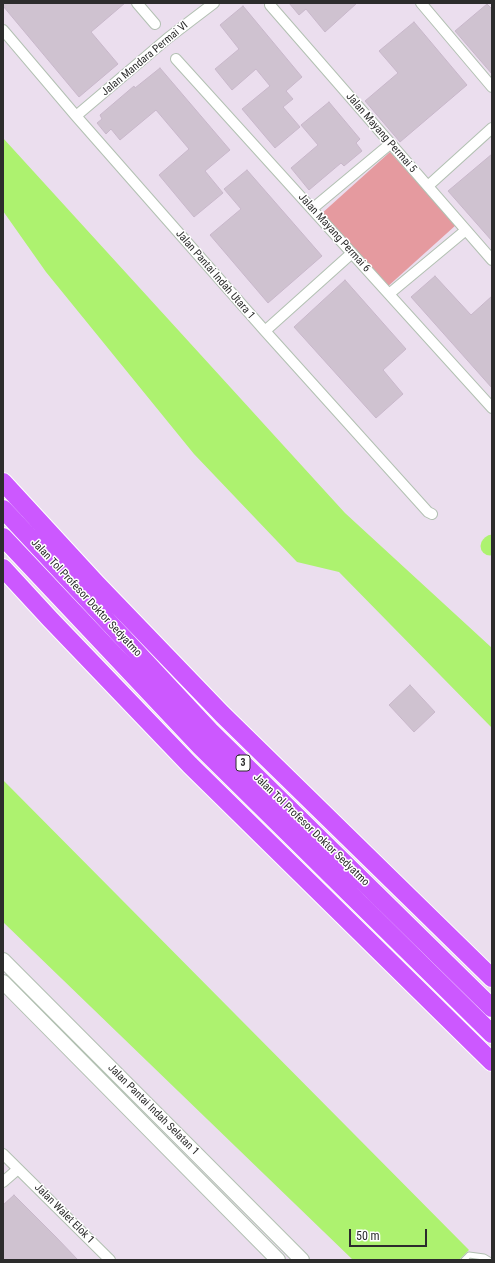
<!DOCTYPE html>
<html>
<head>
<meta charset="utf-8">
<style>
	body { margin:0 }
	#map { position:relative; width:495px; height:1263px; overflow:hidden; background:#ebdeee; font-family:"Roboto Condensed",sans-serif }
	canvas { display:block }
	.frame { position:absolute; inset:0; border:4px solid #2c2c2c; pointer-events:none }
	.scale { position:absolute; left:349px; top:1229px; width:78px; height:18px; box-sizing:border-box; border:2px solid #2c2c2c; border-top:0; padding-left:5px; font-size:12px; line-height:14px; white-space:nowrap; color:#2c2c2c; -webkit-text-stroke:3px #fff; paint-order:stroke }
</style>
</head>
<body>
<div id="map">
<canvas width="495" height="1263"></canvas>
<div class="frame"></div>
<div class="scale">50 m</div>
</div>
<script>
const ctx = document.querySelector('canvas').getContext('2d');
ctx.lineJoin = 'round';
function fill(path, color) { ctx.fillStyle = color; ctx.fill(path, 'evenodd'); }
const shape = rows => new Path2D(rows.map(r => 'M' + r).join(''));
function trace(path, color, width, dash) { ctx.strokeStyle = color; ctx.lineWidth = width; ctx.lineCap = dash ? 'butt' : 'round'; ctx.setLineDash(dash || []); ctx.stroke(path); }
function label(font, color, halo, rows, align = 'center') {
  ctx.font = font + ' "Roboto Condensed",sans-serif'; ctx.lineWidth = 3; ctx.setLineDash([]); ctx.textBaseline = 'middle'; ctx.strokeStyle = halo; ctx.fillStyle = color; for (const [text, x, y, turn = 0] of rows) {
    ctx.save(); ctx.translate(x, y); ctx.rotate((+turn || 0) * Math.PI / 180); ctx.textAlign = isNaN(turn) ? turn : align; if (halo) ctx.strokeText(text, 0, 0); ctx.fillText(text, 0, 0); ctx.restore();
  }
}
const green = shape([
	[390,152,456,225,386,288,320,215]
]);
const water = shape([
	[3,138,345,513,492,648,492,728,339,572,297,562,194,454,46,272,3,211],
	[3,780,469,1250,459,1260,353,1260,3,922]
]);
const river = shape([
	[490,546,492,544]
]);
const building = shape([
	[3,3,125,3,91,32,118,64,79,97,3,6,3,3],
	[289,3,357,3,325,32,306,9,299,15,289,3],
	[487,4,492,9,492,74,455,31,487,4],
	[243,6,302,77,286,91,293,99,283,107,300,127,275,148,242,109,270,86,256,69,232,90,215,69,239,49,220,25,243,6],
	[414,22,467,85,400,142,365,101,398,73,379,51,414,22],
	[160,68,230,150,205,171,223,193,194,217,159,175,189,149,156,110,120,140,111,129,106,134,97,123,102,119,100,115,134,86,135,88,160,68],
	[329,102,360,139,356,143,362,151,344,166,341,163,309,190,291,168,318,145,301,125,329,102],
	[492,154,492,241,448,191,492,154],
	[247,170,322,256,268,303,210,235,241,209,224,189,247,170],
	[435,276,471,315,492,296,492,388,411,297,435,276],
	[345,280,406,349,383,370,403,394,376,418,294,327,345,280],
	[410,685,435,712,414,732,389,705,410,685],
	[14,1195,56,1237,78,1260,3,1260,3,1205,14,1195]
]);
const lane = shape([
	[464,1260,469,1255,484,1257,489,1260]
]);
const street = shape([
	[137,3,155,24],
	[421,3,492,87],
	[270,5,492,260],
	[3,30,76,116,265,331,428,512,432,514],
	[176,59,492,408],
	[76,116,168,38,214,3],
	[428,186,492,128],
	[312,209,390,144],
	[389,294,466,230],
	[265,331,352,253],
	[3,1154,110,1260],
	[3,1182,18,1169]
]);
const secondary = shape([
	[3,960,302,1260],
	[3,982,278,1260]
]);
const highway = shape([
	[3,482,96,583,222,714,492,978],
	[3,509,210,731,492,1008],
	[3,537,200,746,492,1034],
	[3,568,50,619,190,765,492,1062]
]);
const shields = [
	[243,763,14]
];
const shieldNames = [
	["3",243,763]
];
const streetNames = [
	["Jalan Mandara Permai VI",145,59,-40],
	["Jalan Mayang Permai 5",381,133,49],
	["Jalan Mayang Permai 6",334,233,48],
	["Jalan Pantai Indah Utara 1",215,275,49],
	["Jalan Tol Profesor Doktor Sedyatmo",86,598,47],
	["Jalan Tol Profesor Doktor Sedyatmo",311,830,44],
	["Jalan Pantai Indah Selatan 1",153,1110,45],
	["Jalan Walet Elok 1",64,1214,45]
];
fill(green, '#e59a9f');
fill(water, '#adf26f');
trace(river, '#adf26f', 19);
fill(building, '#cfc2d0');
trace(building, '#c8b7ca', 1);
trace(lane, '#b2c0b2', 7);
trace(street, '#b2c0b2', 12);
trace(secondary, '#b2c0b2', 16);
trace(highway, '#fff', 20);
trace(lane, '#fff', 5);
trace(street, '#fff', 10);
trace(secondary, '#fff', 14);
trace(highway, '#cc58ff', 18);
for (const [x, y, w] of shields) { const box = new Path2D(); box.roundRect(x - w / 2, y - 8, w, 16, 3); ctx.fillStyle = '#fff'; ctx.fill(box); trace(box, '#2c2c2c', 1); }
label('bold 10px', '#2c2c2c', null, shieldNames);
label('11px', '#2c2c2c', '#fff', streetNames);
</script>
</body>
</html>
